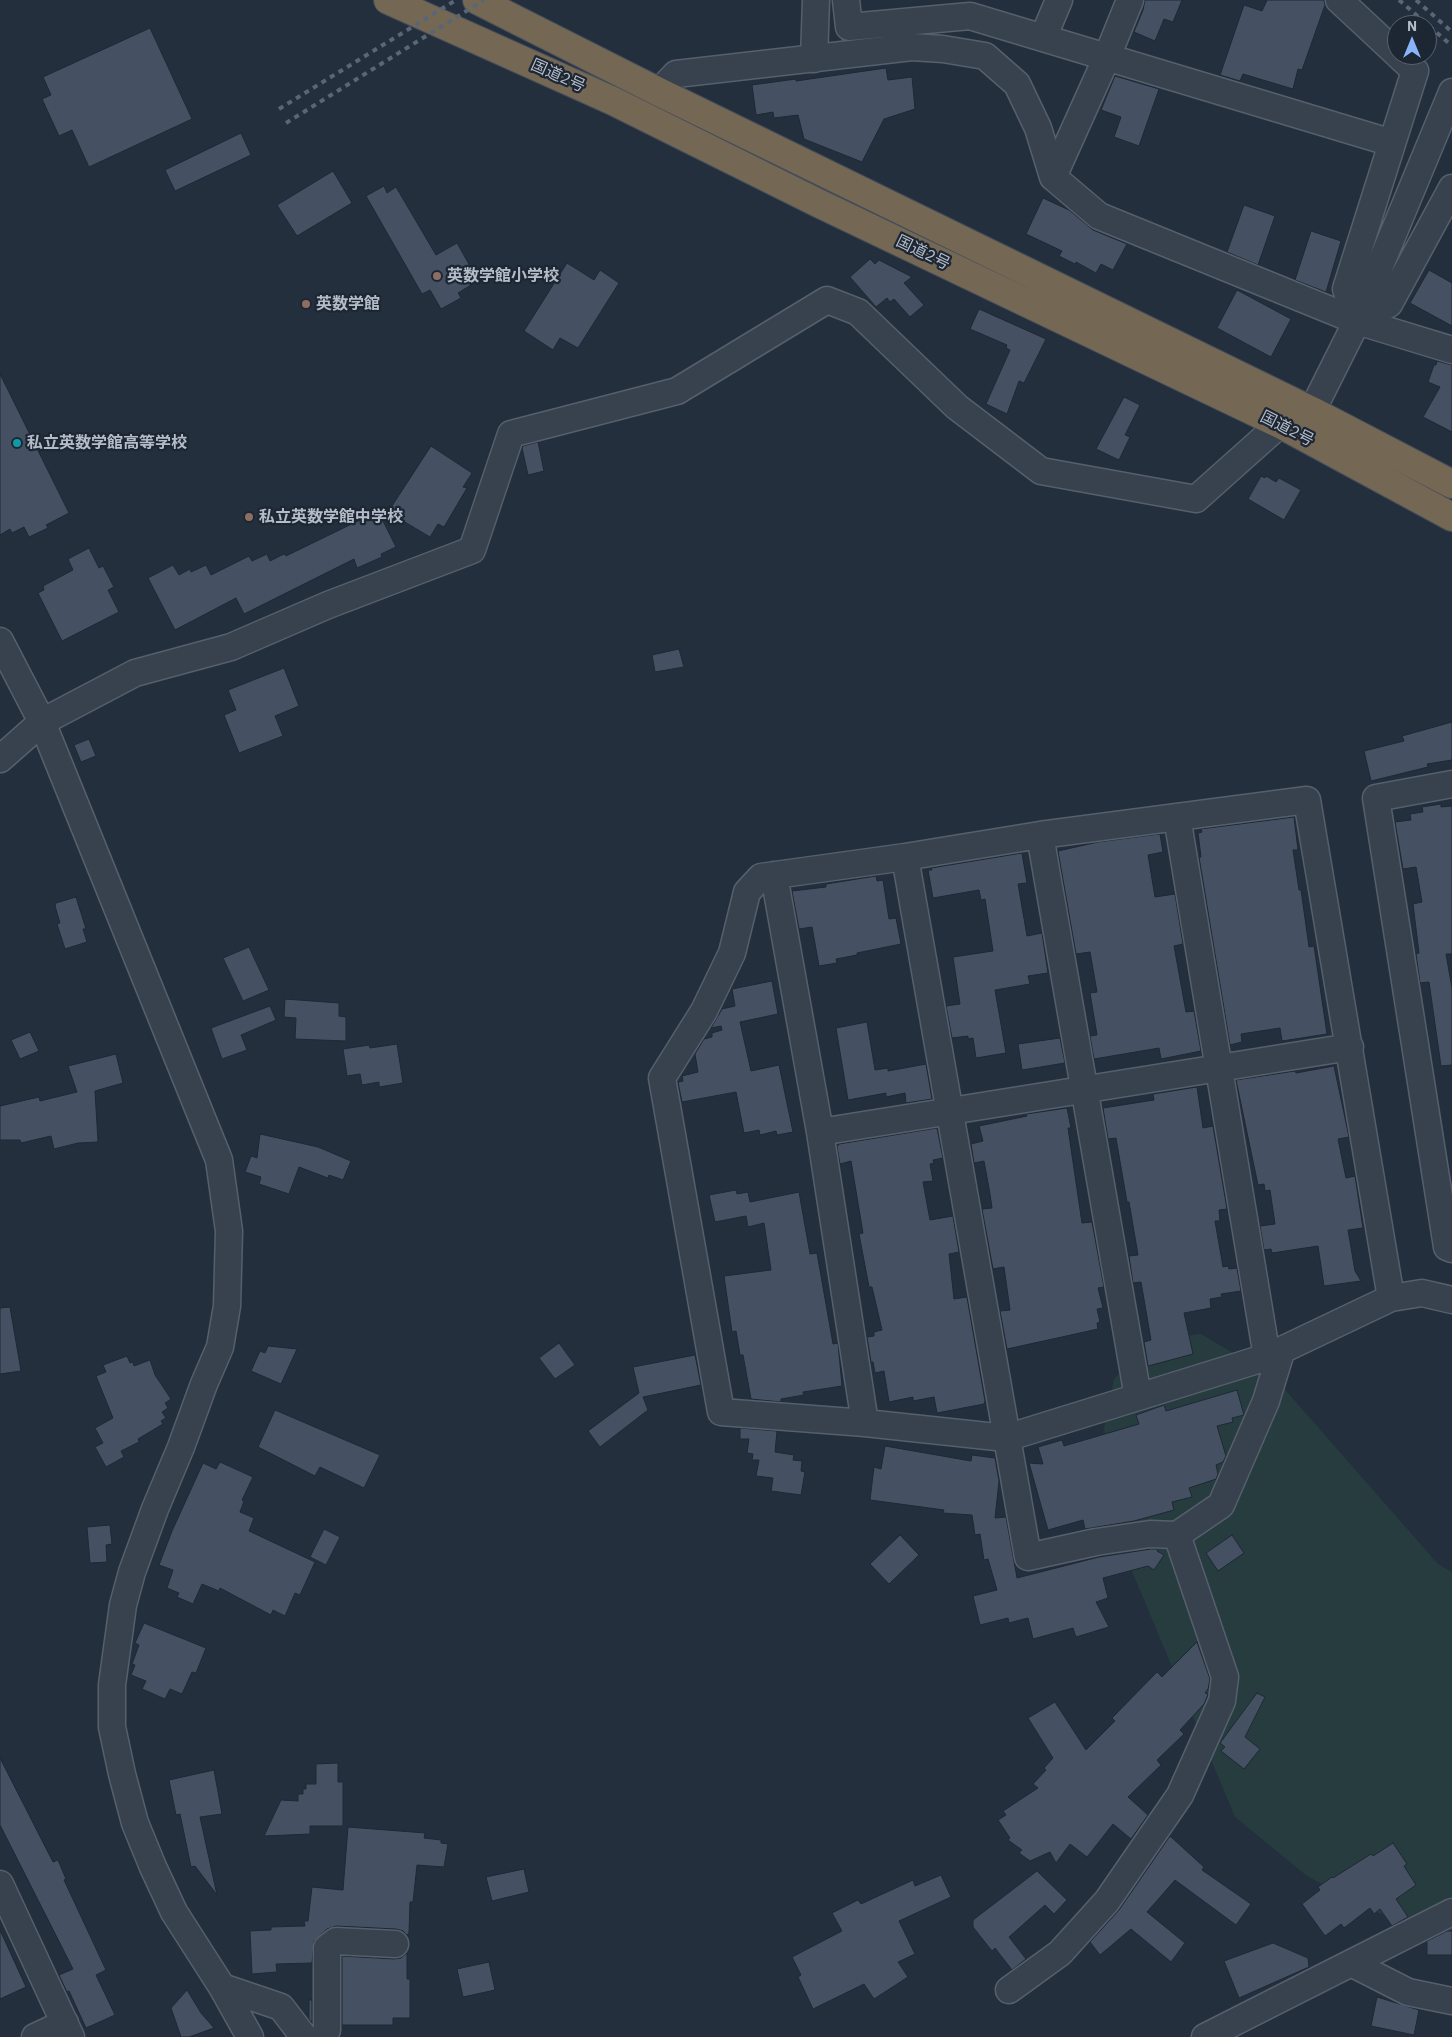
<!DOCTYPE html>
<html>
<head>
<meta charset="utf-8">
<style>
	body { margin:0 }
	#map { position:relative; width:1452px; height:2037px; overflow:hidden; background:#242f3e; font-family:"IBM Plex Sans",sans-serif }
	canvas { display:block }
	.north { position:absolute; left:1387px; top:15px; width:50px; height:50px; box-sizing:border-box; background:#1d2633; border:1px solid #59626f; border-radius:50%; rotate:0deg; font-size:14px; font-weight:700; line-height:20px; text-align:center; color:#b4bcc9 }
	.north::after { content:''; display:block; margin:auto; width:18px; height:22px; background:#8ab4f8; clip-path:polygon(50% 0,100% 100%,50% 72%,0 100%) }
</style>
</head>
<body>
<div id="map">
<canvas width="1452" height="2037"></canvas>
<div class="north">N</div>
</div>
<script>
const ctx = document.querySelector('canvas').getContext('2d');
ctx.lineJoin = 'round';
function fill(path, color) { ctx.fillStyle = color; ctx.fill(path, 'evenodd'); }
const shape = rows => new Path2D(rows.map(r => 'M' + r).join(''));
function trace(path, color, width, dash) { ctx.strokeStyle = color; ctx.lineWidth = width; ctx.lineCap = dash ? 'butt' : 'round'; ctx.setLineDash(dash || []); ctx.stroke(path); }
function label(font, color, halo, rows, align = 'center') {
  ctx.font = font + ' "IBM Plex Sans","Noto Sans JP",sans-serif'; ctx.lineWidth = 4.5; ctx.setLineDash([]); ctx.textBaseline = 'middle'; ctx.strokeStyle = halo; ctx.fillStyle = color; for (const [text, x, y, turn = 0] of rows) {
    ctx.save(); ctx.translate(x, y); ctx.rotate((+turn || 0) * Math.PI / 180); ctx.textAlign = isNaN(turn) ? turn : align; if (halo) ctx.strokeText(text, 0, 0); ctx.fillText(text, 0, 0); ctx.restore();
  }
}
const green = shape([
	[1201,1334,1274,1377,1438,1564,1452,1572,1452,1940,1444,1939,1367,1908,1307,1876,1235,1817,1118,1538,1104,1428,1114,1379,1152,1340]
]);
const building = shape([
	[1145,0,1182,0,1173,22,1164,19,1155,41,1134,32,1143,10,1145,0],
	[1267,0,1324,0,1325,5,1302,70,1298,69,1293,89,1243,74,1240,81,1220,75,1244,5,1262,11,1267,0],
	[150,28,192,119,89,167,72,130,59,136,42,99,51,95,43,77,150,28],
	[886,68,888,80,912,77,915,109,884,119,862,162,804,139,798,115,774,118,773,112,756,115,752,85,796,79,796,81,886,68],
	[1115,76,1159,89,1139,146,1114,137,1121,117,1101,110,1115,76],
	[241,133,251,155,175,191,165,170,241,133],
	[333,171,352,203,297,236,277,205,333,171],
	[384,186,387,193,396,187,436,255,457,243,470,266,463,270,471,285,458,293,461,298,441,309,430,290,422,294,366,196,384,186],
	[1043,198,1069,210,1093,230,1127,244,1113,270,1101,264,1096,273,1076,262,1075,264,1059,256,1062,251,1026,234,1043,198],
	[1244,205,1275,216,1258,265,1227,252,1244,205],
	[1311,231,1341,241,1326,292,1295,280,1311,231],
	[870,259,875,264,879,260,912,277,904,283,924,305,910,317,894,299,890,302,887,298,876,307,850,277,870,259],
	[567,263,594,280,600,270,619,283,578,348,560,338,553,350,524,331,567,263],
	[1429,270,1452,283,1452,326,1410,303,1429,270],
	[1237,290,1291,319,1271,357,1217,328,1237,290],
	[979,309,1046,339,1024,383,1019,381,1007,414,986,404,1010,350,1006,348,1007,345,970,329,979,309],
	[1437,361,1452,365,1452,432,1423,417,1440,387,1428,382,1434,365,1436,365,1437,361],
	[0,374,69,513,46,525,48,528,29,537,24,527,12,533,10,529,0,535,0,374],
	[1124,397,1140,405,1125,435,1130,437,1119,460,1096,449,1124,397],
	[538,442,544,471,528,475,522,448,523,446,538,442],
	[431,446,472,473,463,487,467,488,444,527,438,524,430,537,388,512,431,446],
	[1261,476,1265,478,1266,476,1276,482,1279,478,1301,490,1284,520,1248,499,1261,476],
	[379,513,396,547,381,554,382,557,357,568,354,559,244,614,236,598,175,630,148,578,173,565,179,575,190,569,191,572,206,565,211,575,249,556,252,561,267,554,270,561,284,554,286,556,364,518,365,519,379,513],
	[89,548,99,568,103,566,114,587,108,590,119,612,62,641,38,593,44,590,43,586,73,570,68,559,89,548],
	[679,649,684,667,655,672,652,655,679,649],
	[284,668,299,706,275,716,283,736,239,753,224,715,236,710,228,690,284,668],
	[1452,722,1452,760,1427,764,1428,767,1371,781,1364,751,1404,741,1402,736,1452,722],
	[89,739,96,756,81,762,74,745,89,739],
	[1441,804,1441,807,1452,806,1452,954,1446,954,1452,988,1452,1065,1441,1066,1429,982,1420,983,1416,954,1419,953,1413,904,1422,902,1416,867,1403,869,1395,822,1411,820,1410,814,1423,812,1422,807,1441,804],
	[1294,817,1298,850,1293,850,1299,890,1301,890,1309,947,1314,946,1327,1034,1282,1041,1280,1028,1241,1034,1242,1042,1230,1045,1199,857,1201,857,1198,833,1202,832,1201,829,1294,817],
	[1160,834,1163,852,1148,855,1155,897,1175,894,1183,944,1174,946,1186,1012,1194,1011,1201,1051,1161,1059,1159,1048,1094,1059,1090,1036,1097,1035,1090,993,1097,992,1090,952,1076,954,1058,851,1098,842,1160,834],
	[1022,853,1027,883,1018,884,1027,936,1042,933,1048,973,1028,976,1030,984,995,990,1006,1053,976,1058,973,1038,968,1039,968,1036,952,1038,946,1006,960,1004,953,957,993,951,985,899,981,900,979,890,933,898,928,870,932,870,931,868,1022,853],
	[876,876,877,881,883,880,889,919,896,918,901,944,857,953,857,955,836,959,837,963,819,966,812,927,799,929,792,891,826,887,826,884,876,876],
	[76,897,86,929,83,929,87,942,65,949,57,924,60,923,55,906,56,903,76,897],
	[249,947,269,990,243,1001,223,958,249,947],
	[772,981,778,1014,740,1022,751,1071,779,1065,793,1132,777,1135,776,1131,760,1135,759,1130,744,1133,736,1092,682,1102,678,1082,683,1081,682,1076,698,1072,695,1054,704,1039,712,1037,712,1033,722,1030,721,1026,711,1028,722,1009,735,1006,732,989,772,981],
	[285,999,339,1003,339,1016,346,1017,346,1041,295,1039,296,1018,284,1017,285,999],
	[270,1006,276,1020,241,1035,247,1050,222,1059,211,1028,270,1006],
	[867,1022,875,1070,888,1068,888,1071,926,1064,932,1099,906,1103,905,1093,886,1097,886,1093,848,1100,836,1028,867,1022],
	[30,1032,39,1051,20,1059,11,1040,30,1032],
	[1060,1038,1065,1063,1022,1070,1018,1044,1060,1038],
	[397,1044,403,1083,379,1087,379,1082,362,1085,360,1074,347,1076,343,1049,369,1045,370,1048,397,1044],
	[116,1054,123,1083,95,1091,98,1142,78,1143,54,1149,51,1136,21,1143,20,1140,0,1140,0,1106,39,1097,40,1101,77,1092,68,1066,116,1054],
	[1334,1066,1349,1137,1338,1139,1346,1178,1355,1176,1363,1228,1348,1230,1355,1271,1361,1281,1324,1286,1318,1246,1272,1253,1271,1249,1264,1250,1260,1226,1275,1224,1270,1190,1265,1191,1264,1184,1258,1185,1236,1080,1295,1071,1296,1073,1334,1066],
	[1197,1087,1203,1128,1213,1126,1227,1209,1219,1210,1220,1221,1215,1221,1223,1267,1228,1266,1229,1269,1237,1268,1241,1291,1221,1294,1222,1297,1210,1299,1211,1308,1184,1313,1193,1354,1148,1366,1144,1342,1151,1340,1141,1282,1133,1283,1129,1256,1138,1255,1129,1202,1127,1202,1116,1138,1108,1139,1103,1108,1154,1100,1153,1094,1197,1087],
	[1067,1108,1071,1128,1068,1128,1082,1223,1092,1222,1104,1287,1098,1288,1103,1308,1097,1309,1100,1322,1097,1323,1098,1329,1007,1349,1000,1311,1010,1310,1004,1267,993,1269,982,1209,992,1208,990,1194,984,1161,974,1163,971,1144,983,1141,979,1126,1027,1116,1026,1114,1067,1108],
	[937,1128,943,1158,933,1160,934,1163,930,1164,933,1181,923,1182,930,1220,953,1216,959,1252,949,1254,954,1299,967,1297,985,1401,984,1404,937,1413,934,1397,913,1401,913,1397,889,1402,884,1371,875,1373,873,1362,871,1362,867,1337,874,1336,874,1332,882,1330,872,1287,869,1287,859,1234,863,1233,851,1161,840,1164,837,1147,839,1144,937,1128],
	[260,1134,318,1147,351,1161,343,1180,329,1175,328,1178,299,1167,289,1194,259,1184,261,1177,245,1172,251,1156,257,1158,260,1134],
	[736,1190,737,1194,748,1192,750,1202,799,1192,810,1254,817,1253,833,1344,838,1343,842,1386,803,1392,804,1395,781,1399,781,1402,751,1399,743,1355,740,1355,736,1331,732,1332,724,1276,771,1270,764,1223,748,1227,746,1216,715,1222,709,1195,736,1190],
	[10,1307,21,1371,0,1374,0,1308,10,1307],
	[559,1343,575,1365,555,1379,539,1358,559,1343],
	[268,1346,297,1349,281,1384,251,1371,260,1351,265,1353,268,1346],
	[695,1355,701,1385,643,1397,648,1410,600,1447,588,1431,639,1393,633,1367,695,1355],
	[127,1356,130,1363,133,1362,134,1366,150,1360,155,1375,171,1399,165,1403,168,1408,162,1412,166,1418,161,1421,163,1424,138,1439,139,1442,121,1451,124,1457,106,1467,95,1447,103,1443,95,1428,113,1418,96,1376,106,1372,103,1365,127,1356],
	[1237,1390,1244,1415,1232,1418,1233,1422,1217,1426,1226,1456,1223,1462,1216,1465,1218,1474,1216,1479,1189,1488,1192,1497,1172,1502,1174,1510,1134,1521,1085,1529,1083,1520,1048,1530,1029,1463,1043,1464,1038,1447,1062,1440,1064,1446,1139,1424,1136,1415,1164,1405,1166,1411,1237,1390],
	[275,1410,380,1455,364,1488,320,1467,315,1476,258,1447,275,1410],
	[740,1428,777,1431,775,1452,794,1455,793,1460,802,1461,801,1471,805,1472,801,1495,771,1491,773,1478,756,1476,759,1460,752,1460,753,1454,747,1453,749,1439,740,1439,740,1428],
	[885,1446,971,1461,972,1455,995,1458,999,1481,995,1518,1006,1517,1017,1578,1099,1557,1151,1549,1158,1549,1157,1551,1164,1555,1154,1570,1148,1566,1103,1578,1108,1598,1096,1602,1109,1627,1076,1637,1073,1628,1033,1639,1028,1618,1009,1623,1008,1618,980,1625,973,1596,997,1590,988,1559,984,1560,980,1534,975,1535,972,1515,943,1513,944,1510,870,1500,874,1467,881,1469,885,1446],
	[220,1462,253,1477,242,1500,244,1501,240,1512,254,1518,249,1531,315,1562,300,1595,295,1593,285,1616,273,1610,271,1615,220,1588,219,1591,202,1584,193,1604,177,1597,179,1593,167,1588,173,1570,159,1565,172,1531,203,1463,216,1469,220,1462],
	[110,1525,112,1544,106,1545,107,1562,90,1563,87,1527,110,1525],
	[324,1529,340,1537,326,1565,310,1557,324,1529],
	[900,1535,919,1555,889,1584,870,1564,900,1535],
	[1232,1535,1244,1553,1218,1571,1206,1553,1232,1535],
	[144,1623,206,1648,196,1673,192,1672,182,1694,170,1689,165,1699,142,1689,146,1681,131,1675,135,1665,132,1664,139,1645,135,1643,144,1623],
	[1197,1642,1210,1679,1208,1689,1205,1693,1208,1694,1207,1697,1204,1704,1180,1730,1184,1734,1157,1760,1161,1765,1128,1797,1148,1815,1131,1839,1113,1824,1087,1857,1070,1844,1056,1863,1050,1852,1030,1861,1019,1853,1022,1850,1008,1840,1010,1838,998,1820,1006,1815,1003,1811,1038,1788,1033,1784,1046,1770,1044,1768,1053,1758,1028,1718,1055,1702,1086,1750,1115,1721,1112,1718,1157,1672,1162,1677,1197,1642],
	[1257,1693,1265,1697,1245,1737,1260,1749,1244,1769,1221,1751,1225,1747,1220,1743,1257,1693],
	[0,1758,53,1862,58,1860,66,1879,64,1880,106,1970,96,1975,115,2015,86,2028,69,1991,67,1992,59,1975,73,1969,0,1825,0,1758],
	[338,1763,338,1782,343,1782,343,1826,310,1826,310,1834,264,1836,281,1800,298,1801,298,1794,303,1794,303,1789,306,1789,306,1784,316,1784,316,1764,338,1763],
	[214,1770,222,1814,200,1817,217,1895,195,1866,191,1867,180,1814,176,1815,169,1780,214,1770],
	[348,1827,425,1833,424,1838,441,1840,441,1843,448,1844,444,1867,417,1865,413,1902,410,1902,409,1933,407,1935,403,1931,396,1929,336,1926,327,1929,314,1941,312,1963,276,1964,277,1972,252,1974,250,1931,271,1930,271,1927,305,1926,304,1921,308,1921,312,1887,343,1890,348,1827],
	[1170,1836,1204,1867,1202,1870,1251,1904,1236,1925,1175,1880,1147,1912,1185,1943,1171,1962,1131,1929,1100,1955,1090,1942,1119,1910,1170,1836],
	[1393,1843,1407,1864,1404,1866,1416,1885,1396,1899,1408,1917,1392,1926,1380,1909,1374,1914,1370,1908,1344,1928,1341,1924,1325,1936,1302,1904,1320,1890,1318,1887,1332,1877,1333,1878,1371,1854,1373,1856,1393,1843],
	[524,1869,529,1892,492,1901,486,1877,524,1869],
	[1037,1871,1067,1900,1054,1914,1045,1905,1009,1937,1026,1959,1012,1970,995,1948,992,1951,973,1927,973,1920,1037,1871],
	[941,1875,951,1897,899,1921,915,1954,898,1962,908,1977,874,1999,864,1984,813,2009,798,1977,801,1975,792,1957,842,1931,832,1913,858,1900,861,1904,913,1880,915,1886,941,1875],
	[0,1930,26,1987,0,1999,0,1930],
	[1447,1931,1452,1931,1452,1955,1427,1955,1427,1941,1447,1931],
	[1273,1943,1308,1958,1309,1967,1239,1998,1224,1961,1273,1943],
	[407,1953,407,1979,410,1979,410,2018,393,2018,393,2025,342,2025,342,1956,394,1959,401,1958,407,1953],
	[489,1962,495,1990,463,1997,457,1969,489,1962],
	[187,1990,201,2013,214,2028,189,2037,181,2037,171,2008,187,1990],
	[1377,1997,1419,2010,1414,2035,1371,2026,1377,1997],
	[309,2000,312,2000,312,2023,309,2019,309,2000]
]);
const minor = shape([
	[846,0,849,27,970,16,1392,143],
	[1339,0,1397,54],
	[1043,38,1059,0],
	[1398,55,1415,71,1346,289,1357,321,1389,304,1452,188],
	[814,59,816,0],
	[659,92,676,74,912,47,943,49,985,56,1017,84,1038,128,1053,177,1099,216,1357,321,1452,350],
	[1053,177,1107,57,1130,0],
	[1312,411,1357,321,1452,92],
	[0,641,42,722,219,1160,229,1231,227,1306,220,1347,204,1384,181,1447,155,1509,132,1572,123,1605,112,1685,112,1727,122,1774,135,1823,153,1867,174,1912,222,1987,250,2037],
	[0,759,42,722,135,673,231,647,328,605,472,550,511,434,677,391,827,300,858,312,957,407,1041,471,1196,499,1280,424],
	[1452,784,1376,798,1447,1247,1452,1249],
	[1177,817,1267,1357],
	[1040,835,1138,1397],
	[905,857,1028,1557,1096,1542,1150,1534,1177,1535],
	[774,875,820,1132,865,1423],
	[820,1132,1350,1047],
	[1391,1298,1307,800,1040,835,905,857,761,877,747,892,732,953,704,1011,662,1078,721,1412,865,1423,1006,1438,1267,1357,1391,1298,1422,1293,1452,1300],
	[0,1884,71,2037],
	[1351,1963,1408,1992,1452,2001],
	[222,1987,281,2007,304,2037],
	[1009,1990,1060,1953,1107,1901,1180,1795,1222,1701,1225,1677,1177,1535,1221,1505,1266,1401,1281,1352],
	[35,2037,65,2023],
	[323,2037,327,2030,327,1948,336,1941,395,1944],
	[1205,2037,1452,1912]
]);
const highway = shape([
	[388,0,613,101,818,203,1280,424,1452,517],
	[477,0,659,92,1312,411,1452,484]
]);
const rail = shape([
	[1399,0,1452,46],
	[1416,0,1452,32],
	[279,109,456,0],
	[286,123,484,0]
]);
const markers = [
	[437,276,5,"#8d6e63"],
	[306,304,5,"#8d6e63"],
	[17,443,5,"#0f9aa8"],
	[249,517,5,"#8d6e63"]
];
const streetNames = [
	["国道2号",558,76,24],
	["国道2号",923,253,26],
	["国道2号",1287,429,27]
];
const poiNames = [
	["英数学館小学校",447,276],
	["英数学館",316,304],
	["私立英数学館高等学校",27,443],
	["私立英数学館中学校",259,517]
];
fill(green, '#263c3f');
fill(building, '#455162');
trace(building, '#1f2835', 1);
trace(minor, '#565f6c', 29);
trace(highway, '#434c59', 30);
trace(minor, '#38414e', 26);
trace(highway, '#746855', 28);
trace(rail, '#5a6575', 4, [5, 5]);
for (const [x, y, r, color] of markers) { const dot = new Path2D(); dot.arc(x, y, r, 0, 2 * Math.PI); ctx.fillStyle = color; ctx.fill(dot); trace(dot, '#1d2633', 2); }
label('16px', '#b4bcc9', '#1d2633', streetNames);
label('bold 16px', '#b4bcc9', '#1d2633', poiNames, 'left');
</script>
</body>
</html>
